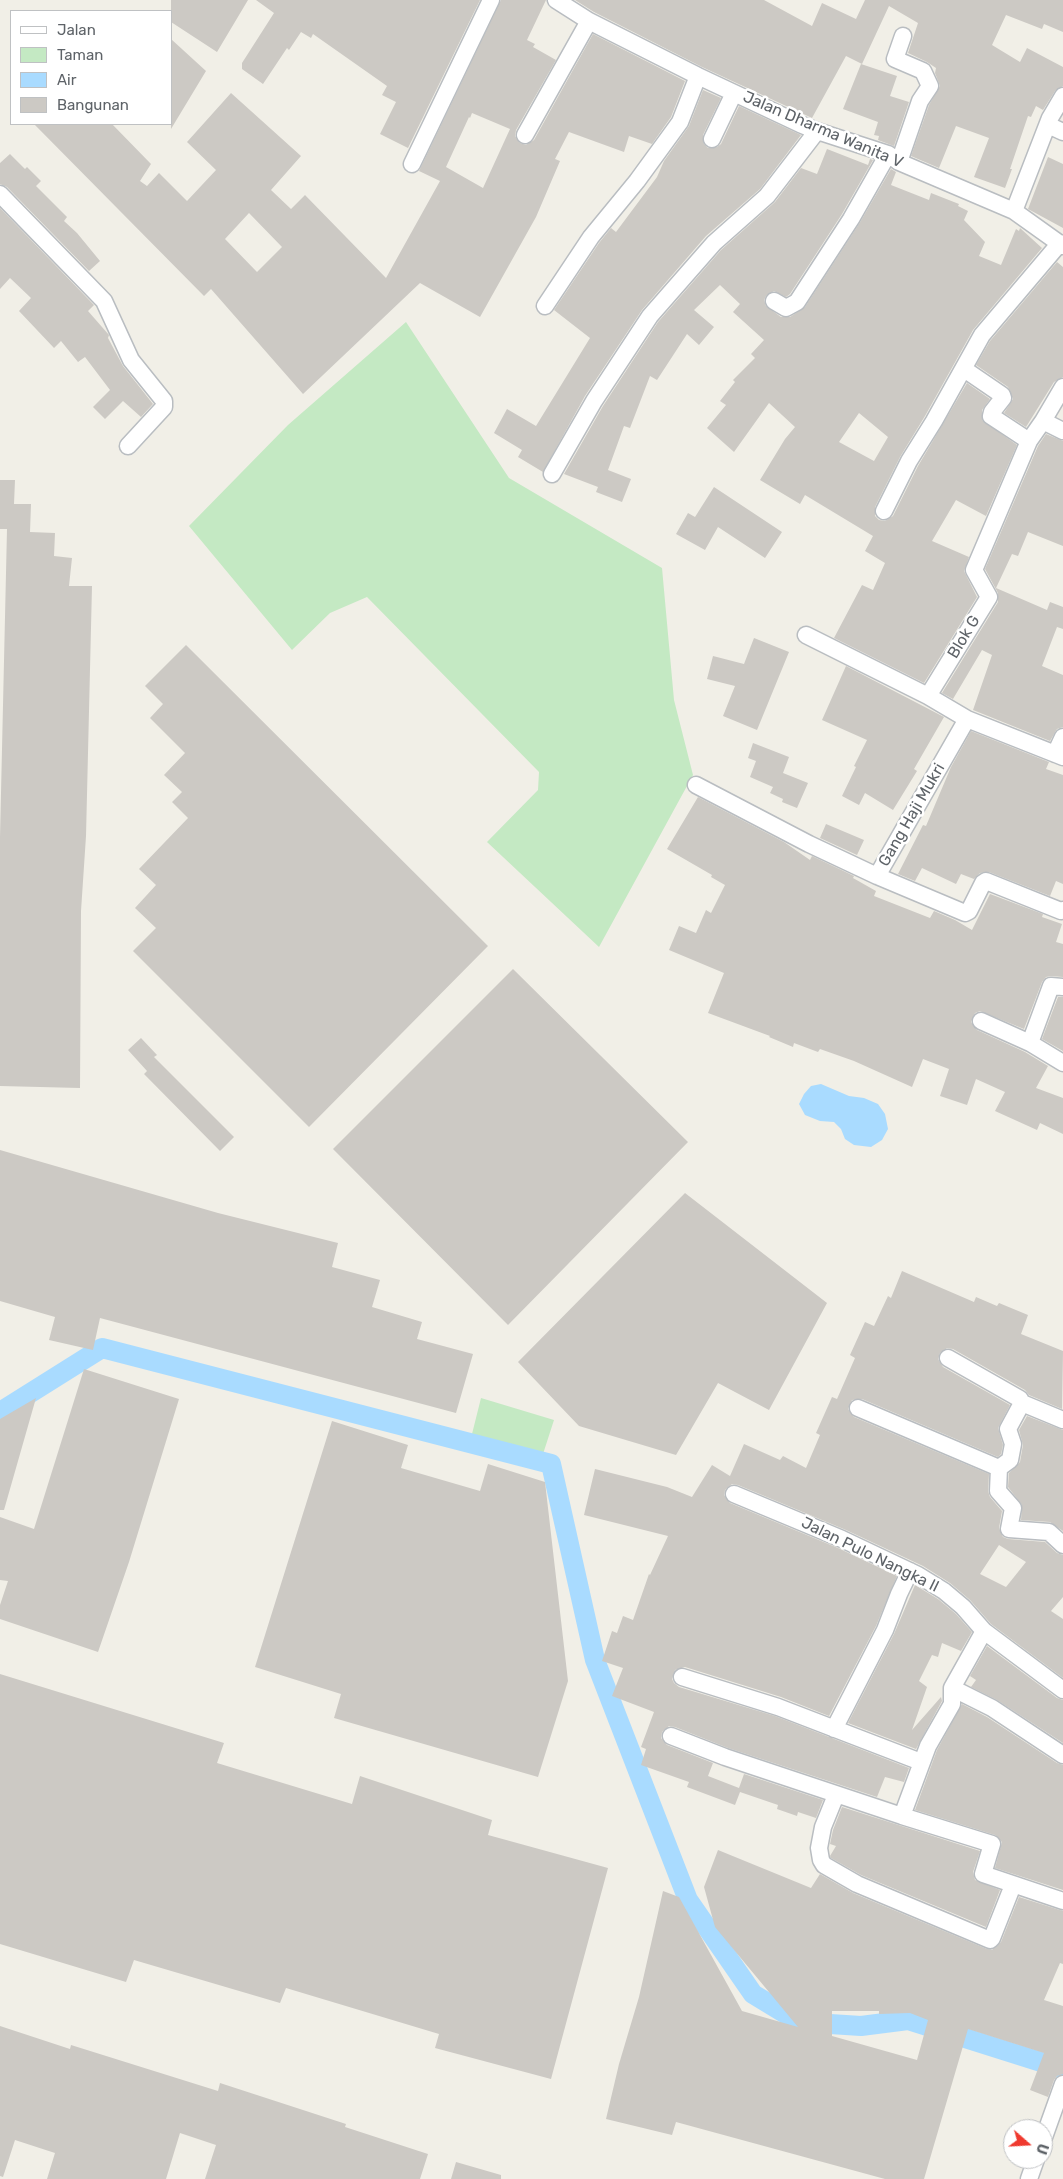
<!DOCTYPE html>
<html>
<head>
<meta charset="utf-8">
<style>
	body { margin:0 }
	#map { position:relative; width:1063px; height:2179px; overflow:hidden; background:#f1efe7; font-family:Rubik,sans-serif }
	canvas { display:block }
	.legend { position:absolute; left:10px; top:10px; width:162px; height:115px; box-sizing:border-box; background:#fff; border:1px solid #bfc1c3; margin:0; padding:6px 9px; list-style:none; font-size:15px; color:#5e6368 }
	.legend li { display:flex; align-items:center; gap:10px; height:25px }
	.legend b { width:25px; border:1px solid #bfc1c3 }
	.north { position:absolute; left:1003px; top:2119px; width:50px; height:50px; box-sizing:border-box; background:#fff; border:1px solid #bfc1c3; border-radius:50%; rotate:109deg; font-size:14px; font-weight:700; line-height:20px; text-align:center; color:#5e6368 }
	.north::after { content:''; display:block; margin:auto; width:18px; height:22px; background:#ef3a2f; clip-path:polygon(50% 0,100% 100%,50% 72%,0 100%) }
</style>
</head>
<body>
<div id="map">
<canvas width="1063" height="2179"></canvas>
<ul class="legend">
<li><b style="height:6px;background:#fff"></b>Jalan</li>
<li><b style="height:14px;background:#c4e9c3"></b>Taman</li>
<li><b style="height:14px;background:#a9dbff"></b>Air</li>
<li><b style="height:14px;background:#ccc9c4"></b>Bangunan</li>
</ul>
<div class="north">U</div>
</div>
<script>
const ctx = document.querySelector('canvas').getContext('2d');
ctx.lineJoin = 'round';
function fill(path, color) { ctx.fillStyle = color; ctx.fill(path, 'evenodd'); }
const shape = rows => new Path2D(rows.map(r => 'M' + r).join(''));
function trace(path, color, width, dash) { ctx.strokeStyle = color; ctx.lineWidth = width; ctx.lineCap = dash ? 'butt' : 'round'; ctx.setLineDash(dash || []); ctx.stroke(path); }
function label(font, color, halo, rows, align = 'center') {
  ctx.font = font + ' Rubik,sans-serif'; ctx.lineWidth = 5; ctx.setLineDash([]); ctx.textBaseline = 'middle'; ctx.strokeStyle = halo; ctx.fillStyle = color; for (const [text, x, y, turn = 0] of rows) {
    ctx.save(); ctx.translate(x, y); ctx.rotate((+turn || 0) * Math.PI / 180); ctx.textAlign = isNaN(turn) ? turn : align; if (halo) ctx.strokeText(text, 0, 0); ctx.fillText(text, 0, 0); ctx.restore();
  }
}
const green = shape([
	[406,322,509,478,662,568,674,700,693,775,599,947,487,842,538,790,539,772,367,597,330,613,292,650,189,526,288,425],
	[481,1398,554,1420,543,1454,472,1434]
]);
const water = shape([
	[821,1084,849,1096,864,1098,878,1104,885,1114,888,1129,882,1140,871,1147,854,1145,845,1139,841,1129,834,1122,820,1121,805,1115,799,1104,804,1094,811,1086]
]);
const canal = shape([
	[0,1412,102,1348,551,1464,595,1660,688,1900,753,1994,799,2022,861,2026,908,2020,1063,2069]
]);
const building = shape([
	[171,0,248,0,217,52,171,22],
	[256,0,480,0,408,148,380,134,396,102,382,95,387,86,313,34,311,38,301,32,289,50,287,48,263,84,242,69,242,63,274,13],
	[501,0,546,0,527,40,535,44,533,47,556,60,516,130,515,136,520,143,526,145,534,140,593,34,685,81,671,117,652,144,629,136,624,152,569,132,555,159,560,161,536,217,480,317,420,283,303,394,211,289,204,296,34,124,112,124,151,164,140,181,147,186,159,173,187,201,216,170,187,142,231,93,301,156,271,190,291,209,305,195,386,278,440,181,419,171],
	[472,113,510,129,483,188,446,167,469,117,470,118],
	[249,213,282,247,257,272,225,239],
	[575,0,764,0,812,26,822,3,856,19,865,0,1063,0,1063,32,1044,24,1042,29,1006,15,992,45,1020,62,1027,48,1063,67,1063,86,1055,91,1043,110,1036,106,1031,117,1028,116,1010,169,1012,169,1005,188,974,177,989,138,956,126,939,168,911,156,929,105,940,86,935,73,936,68,927,62,908,53,918,23,889,6,862,64,846,56,812,118,702,67,594,12],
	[171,39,206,71,171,129],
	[861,64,897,76,890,96,909,102,894,146,878,140,879,136,874,135,878,122,843,109],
	[703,90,721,98,703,135,704,144,708,148,717,147,721,144,739,106,801,135,760,189,706,236,642,310,585,396,543,472,518,457,522,450,494,433,507,409,536,426,590,338,554,310,599,243,611,228,616,232,657,177,664,161,689,126],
	[827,149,868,165,870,159,873,160,842,214,790,294,786,297,774,291,766,296,764,300,766,306,781,317,790,317,805,307,859,224,891,169,896,172,891,185,929,200,931,193,959,204,958,206,968,211,964,220,985,242,979,256,1001,265,1016,229,1019,231,1020,228,1042,248,973,330,925,416,900,457,875,507,875,516,879,520,885,521,893,516,918,466,967,383,990,399,982,410,982,420,1017,445,986,516,956,500,932,541,969,557,964,571,977,597,924,683,834,638,862,585,873,590,885,563,865,551,873,536,805,495,800,504,760,480,785,439,795,427,769,403,734,452,707,428,726,405,720,401,735,382,733,380,755,358,751,354,764,340,733,312,740,304,720,285,694,310,714,327,699,345,687,334,657,380,650,376,630,428,624,426,608,470,631,479,622,502,596,492,598,487,564,474,603,406,658,322,721,250,775,202,801,168,817,174],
	[859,413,888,437,874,461,839,442],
	[10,154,25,169,27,167,41,181,36,186,67,217,64,221,77,233,100,261,89,271,7,187,0,184,0,163],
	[1048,157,1063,164,1063,228,1028,209],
	[0,208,94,305,88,311,109,335,108,338,123,366,153,404,141,417,123,401,105,419,93,407,110,390,85,357,78,362,61,341,54,348,19,311,31,298,10,278,0,289],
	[1057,262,1063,267,1063,377,1054,382,1026,427,1004,413,1013,399,1008,387,976,365,990,341],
	[1046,434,1063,441,1063,546,1028,532,1018,556,1012,554,996,588,1047,610,1050,602,1063,607,1063,629,1057,627,1042,666,1063,675,1063,727,1057,729,1050,741,973,710,992,655,982,650,953,699,942,693,998,602,998,593,985,569,1038,446],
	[0,480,15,480,14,504,31,504,30,532,55,533,54,556,72,558,69,586,92,586,86,836,81,911,80,1088,0,1086,0,837,7,529,0,529],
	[714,487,782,532,765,558,718,527,705,550,676,534,688,513,695,517],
	[754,638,789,652,757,730,723,716,735,686,707,679,713,656,744,664],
	[186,645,488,946,309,1127,133,951,156,928,135,908,156,885,139,869,188,818,172,802,182,792,164,775,185,753,150,718,163,704,145,686],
	[846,666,944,717,914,769,917,771,893,810,865,793,859,805,842,796,856,767,854,766,867,740,822,720],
	[971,731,1049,762,1046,769,1063,775,1063,884,1056,881,1050,896,989,872,980,873,974,879,961,874,956,884,922,868,915,881,898,874,923,825,926,826,951,767],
	[753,743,789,757,783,773,808,783,797,808,782,802,783,799,770,793,773,787,750,777,756,761,748,758],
	[698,797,784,842,810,860,812,856,854,876,853,878,876,891,874,896,930,918,934,911,955,920,972,930,990,894,1043,914,1042,917,1062,924,1056,942,1063,944,1063,977,1051,976,1046,977,1042,982,1024,1029,980,1011,975,1013,971,1022,977,1030,1025,1052,1048,1066,1036,1088,1063,1098,1063,1134,1040,1123,1037,1130,995,1111,1005,1092,976,1079,967,1105,940,1096,949,1069,923,1059,912,1087,854,1061,820,1049,818,1052,794,1043,793,1047,769,1037,770,1036,708,1013,724,973,669,950,679,926,696,933,706,910,711,913,725,885,711,877,712,875,667,849],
	[826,824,864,840,857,855,820,838],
	[513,969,688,1142,508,1325,333,1149],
	[1058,997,1063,997,1063,1051,1042,1039],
	[141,1038,157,1055,154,1057,234,1137,220,1151,144,1074,147,1071,128,1050],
	[0,1150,218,1213,338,1243,332,1267,380,1280,372,1307,422,1322,417,1339,473,1354,456,1413,100,1318,93,1350,49,1340,55,1317,0,1301],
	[685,1193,827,1303,769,1410,718,1383,676,1455,579,1426,518,1362],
	[902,1271,974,1302,976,1297,997,1306,999,1303,1028,1315,1021,1334,1063,1351,1062,1409,1029,1395,1025,1390,953,1349,947,1348,940,1353,938,1359,943,1367,1010,1405,998,1428,1003,1445,1001,1454,998,1457,862,1399,852,1400,848,1409,854,1417,989,1474,988,1491,990,1497,1002,1511,999,1528,1003,1537,1008,1539,1045,1542,1057,1553,1063,1555,1063,1597,1051,1611,1063,1619,1063,1678,991,1624,970,1600,950,1583,923,1566,846,1530,738,1485,732,1484,725,1490,724,1495,730,1503,838,1548,897,1576,876,1626,829,1716,781,1697,685,1667,675,1670,672,1679,674,1683,679,1687,775,1716,909,1768,904,1782,885,1777,877,1797,728,1748,675,1727,669,1726,662,1732,661,1738,667,1745,713,1763,708,1776,739,1788,744,1774,823,1800,816,1818,798,1812,797,1816,777,1809,778,1805,740,1792,735,1805,687,1787,689,1782,641,1765,646,1749,641,1747,654,1712,612,1696,623,1668,602,1661,612,1631,617,1633,623,1616,633,1620,649,1574,650,1575,668,1536,584,1515,595,1469,667,1487,692,1497,712,1465,730,1476,744,1444,780,1460,783,1456,806,1468,820,1435,816,1433,832,1397,837,1399,855,1358,850,1355,865,1322,874,1326,888,1296,891,1298],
	[999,1545,1026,1562,1006,1587,980,1574],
	[84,1369,179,1399,129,1562,98,1652,0,1619,0,1605,8,1581,0,1580,0,1517,34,1529],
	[36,1398,4,1510,0,1510,0,1419],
	[1027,1416,1063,1430,1063,1531,1050,1522,1021,1520,1022,1505,1008,1487,1009,1473,1020,1462,1023,1445,1019,1430],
	[332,1421,408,1445,401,1468,480,1491,488,1464,545,1482,568,1681,538,1777,334,1718,341,1694,255,1667],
	[915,1585,938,1599,956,1614,972,1632,961,1651,942,1643,938,1657,932,1655,919,1681,927,1687,912,1730,941,1697,942,1701,916,1749,848,1723,894,1634],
	[987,1646,1057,1698,1063,1700,1063,1743,997,1700,971,1687,976,1680,970,1676],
	[0,1674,224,1743,217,1763,352,1804,360,1776,492,1820,488,1835,608,1868,551,2079,435,2048,439,2034,286,1988,280,2003,134,1960,126,1982,0,1944],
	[962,1704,987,1717,1057,1763,1063,1765,1063,1890,995,1868,1002,1842,995,1835,915,1810,937,1750],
	[842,1807,980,1851,973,1872,975,1880,1000,1890,986,1927,861,1875,831,1858,830,1856,836,1846,830,1844,833,1830],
	[718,1850,811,1888,820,1874,853,1893,987,1949,992,1950,1001,1942,1019,1897,1063,1911,1063,1964,1060,1963,1044,2000,1063,2006,1063,2074,1057,2076,1054,2080,1048,2097,1030,2090,1044,2053,968,2029,924,2179,885,2179,676,2122,672,2135,606,2119,619,2064,639,1997,663,1891,679,1897,742,2011,798,2027,715,1927,704,1887],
	[832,2011,879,2011,879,2014,910,2013,928,2020,917,2060,832,2036],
	[0,2026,70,2049,71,2045,218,2091,220,2083,346,2124,345,2127,428,2154,420,2179,205,2179,216,2145,180,2133,166,2179,47,2179,55,2153,15,2140,3,2177,0,2176],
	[456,2162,501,2175,501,2179,451,2179]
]);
const street = shape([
	[556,0,589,21,698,76,800,124,817,131,888,154,899,162,1014,211,1063,246],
	[1048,125,1063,132],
	[525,135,589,21],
	[712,139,734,93],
	[899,162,920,101,930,86,923,71,895,59,903,36],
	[412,164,491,0],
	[0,194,104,301,131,360,164,401,164,407,128,446],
	[1014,211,1050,118,1063,96],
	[774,301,786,308,797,302,851,219,888,154],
	[545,306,591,237,637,181,680,122,698,76],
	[964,369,1002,395,1003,398,992,412,991,416,1029,441,1043,421,1063,431],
	[1043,421,1063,387],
	[1029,441,974,570,989,597,928,696,967,719,1063,757],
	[552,474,594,401,650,316,714,243,767,196,817,131],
	[884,511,909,461,934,421,982,335,1060,243],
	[806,635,928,696],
	[1055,754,1063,737],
	[696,785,809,844,877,876,965,913,969,911,983,883,986,881,1061,911,1063,910],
	[877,876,967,719],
	[981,1021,1030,1043,1063,1063],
	[1030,1043,1051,986,1063,987],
	[948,1358,1020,1399,1022,1403],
	[858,1408,999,1468],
	[1063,1420,1022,1403,1008,1429,1013,1444,1010,1460,999,1468,998,1491,1013,1508,1009,1529,1049,1532,1063,1545],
	[734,1494,842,1539,918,1575,944,1591,963,1607,984,1631,1063,1690],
	[984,1631,952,1688,952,1704,928,1746,902,1816,992,1844,983,1874,1063,1901],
	[682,1677,778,1707,921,1762],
	[952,1688,992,1708,1063,1755],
	[834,1729,885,1630,899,1594,910,1571],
	[671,1736,725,1757,902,1816],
	[836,1795,823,1827,819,1848,821,1860,824,1865,857,1884,990,1940,992,1938,1013,1885],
	[1043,2140,1063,2084],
	[1029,2179,1036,2159]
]);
const streetNames = [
	["Jalan Dharma Wanita V",823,130,23],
	["Blok G",964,637,-59],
	["Gang Haji Mukri",912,815,-60],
	["Jalan Pulo Nangka II",870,1555,26]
];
fill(green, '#c4e9c3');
fill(water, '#a9dbff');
trace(canal, '#a9dbff', 20);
fill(building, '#ccc9c4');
trace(street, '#b9bdc1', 19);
trace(street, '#fff', 16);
label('16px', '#5e6368', '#fff', streetNames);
</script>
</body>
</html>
